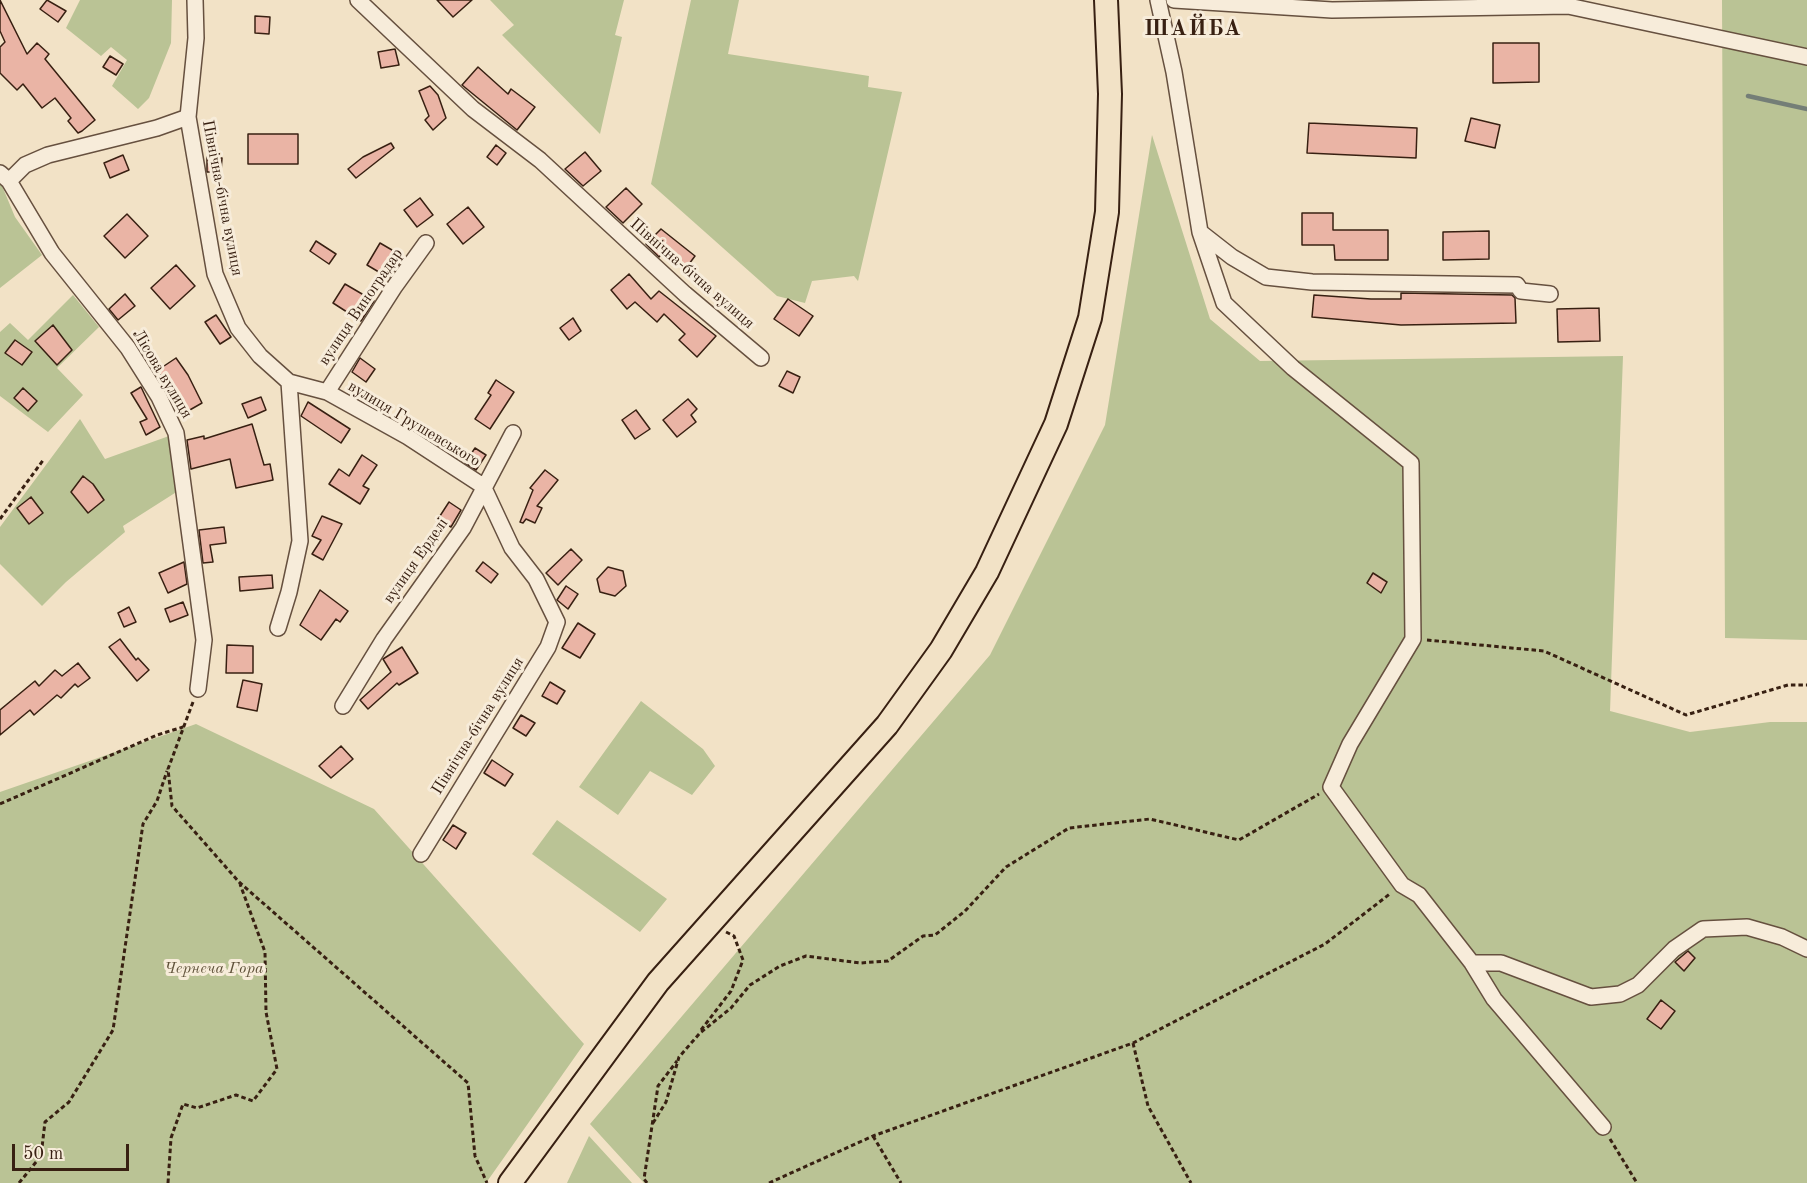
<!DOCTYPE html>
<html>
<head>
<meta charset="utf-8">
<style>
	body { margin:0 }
	#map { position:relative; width:1807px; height:1183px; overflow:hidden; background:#f2e2c6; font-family:"Old Standard TT",serif }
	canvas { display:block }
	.scale { position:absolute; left:12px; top:1144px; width:117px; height:27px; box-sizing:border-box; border:3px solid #382012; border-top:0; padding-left:8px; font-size:18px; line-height:21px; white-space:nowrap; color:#382012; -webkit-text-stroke:4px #f7ecda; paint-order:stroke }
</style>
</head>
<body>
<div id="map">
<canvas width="1807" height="1183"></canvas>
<div class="scale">50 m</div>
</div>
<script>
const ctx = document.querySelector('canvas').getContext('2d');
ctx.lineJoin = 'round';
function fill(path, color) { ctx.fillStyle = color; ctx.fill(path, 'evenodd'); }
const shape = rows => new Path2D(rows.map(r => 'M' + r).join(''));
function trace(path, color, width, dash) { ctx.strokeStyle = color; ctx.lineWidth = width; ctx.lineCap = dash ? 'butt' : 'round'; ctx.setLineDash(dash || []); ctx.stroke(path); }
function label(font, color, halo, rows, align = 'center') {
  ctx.font = font + ' "Old Standard TT",serif'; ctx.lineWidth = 6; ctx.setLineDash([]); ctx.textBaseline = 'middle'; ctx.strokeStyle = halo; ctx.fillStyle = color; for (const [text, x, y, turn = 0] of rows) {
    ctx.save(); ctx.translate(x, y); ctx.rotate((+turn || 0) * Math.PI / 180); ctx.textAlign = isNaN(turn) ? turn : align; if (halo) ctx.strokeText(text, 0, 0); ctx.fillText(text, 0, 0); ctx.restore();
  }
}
const green = shape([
	[80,0,172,0,171,43,149,98,138,109,112,86,127,60,111,47,101,56,66,28],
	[490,0,624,0,615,35,622,37,600,134,502,35,514,25],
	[691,0,739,0,728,54,869,76,868,87,902,92,858,281,854,276,812,281,805,303,777,296,651,184],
	[1722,0,1807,0,1807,640,1725,638],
	[1152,135,1210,319,1260,361,1623,356,1610,711,1690,732,1770,722,1807,722,1807,1183,644,1183,590,1124,990,655,1105,425],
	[0,181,15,217,42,255,0,288],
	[73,295,99,327,57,368,83,395,48,432,0,396,0,332,10,323,28,340],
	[80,419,105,459,169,436,178,491,123,526,125,532,66,582,42,606,0,564,0,527],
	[641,701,703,749,715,766,692,795,650,771,618,815,579,787],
	[196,724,374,809,584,1044,486,1183,0,1183,0,792],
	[557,820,667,899,640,932,532,854],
	[589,1136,632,1183,567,1183]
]);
const stream = shape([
	[1748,96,1807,109]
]);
const building = shape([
	[0,0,27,54,37,43,49,54,45,59,95,120,82,131,78,133,68,121,71,118,55,98,42,108,23,84,17,90,0,73,0,47,5,42,0,31,0,0],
	[47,0,66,11,58,22,40,9,47,0],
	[437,0,472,0,453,17,437,0],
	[255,16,270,17,269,34,255,33,255,16],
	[1493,43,1539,43,1539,82,1493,83,1493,43],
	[395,49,399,65,381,68,378,52,395,49],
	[110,56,123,64,116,75,103,67,110,56],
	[478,67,508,94,511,89,535,107,517,130,462,85,478,67],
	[430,86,438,95,446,118,433,130,425,120,429,116,419,91,430,86],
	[1471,118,1500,125,1495,148,1465,141,1471,118],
	[1309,123,1417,128,1416,158,1307,153,1309,123],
	[248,134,298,134,298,164,248,164,248,134],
	[391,143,394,148,356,178,348,169,363,157,391,143],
	[496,145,506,153,497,165,487,157,496,145],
	[585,152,601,171,583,186,565,169,585,152],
	[123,155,129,170,110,178,104,163,123,155],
	[207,157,222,158,221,172,207,172,207,157],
	[626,188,642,204,623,223,606,207,626,188],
	[420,198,433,215,417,227,404,210,420,198],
	[468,207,484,227,463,244,447,224,468,207],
	[1302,213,1333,213,1333,230,1388,230,1388,260,1335,260,1334,245,1302,245,1302,213],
	[127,214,148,236,125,258,104,236,127,214],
	[661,229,695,256,686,268,663,252,659,257,646,244,661,229],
	[1489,231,1489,259,1443,260,1443,232,1489,231],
	[316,241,336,254,329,264,310,251,316,241],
	[380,243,404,257,389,278,367,265,380,243],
	[176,265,195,286,170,309,151,288,176,265],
	[629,274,651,299,659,291,716,336,697,357,679,340,685,334,664,314,657,322,635,302,627,309,611,290,629,274],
	[345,284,374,301,361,321,333,303,345,284],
	[1401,293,1512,295,1515,298,1516,323,1401,325,1312,317,1314,295,1371,299,1401,299,1401,293],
	[125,294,135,306,118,320,109,309,125,294],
	[788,299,813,316,799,336,774,319,788,299],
	[1599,308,1600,341,1558,342,1557,309,1599,308],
	[216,315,231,337,220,344,205,322,216,315],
	[573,318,581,331,569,340,560,328,573,318],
	[53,325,72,350,57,365,35,341,53,325],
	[15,340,32,352,22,365,5,353,15,340],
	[176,358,188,375,202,403,181,415,158,370,176,358],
	[360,358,375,369,366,382,352,372,360,358],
	[787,371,800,377,793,393,779,386,787,371],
	[496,380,514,392,490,429,475,419,491,395,488,393,496,380],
	[141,387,160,427,146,435,140,422,147,419,131,393,141,387],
	[23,388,37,401,28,411,14,398,23,388],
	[261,397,266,410,248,418,242,404,261,397],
	[688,399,697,409,691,415,696,422,677,437,663,420,688,399],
	[308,402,350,429,341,443,301,416,308,402],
	[636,410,650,429,635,439,622,420,636,410],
	[252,424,264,465,270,464,273,480,236,488,230,459,191,469,187,440,204,436,204,439,252,424],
	[475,448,486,455,476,470,465,463,475,448],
	[362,455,377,465,363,486,369,489,360,504,329,484,339,469,349,476,362,455],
	[545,470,558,480,537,506,542,508,535,523,526,519,523,523,520,522,533,490,530,488,545,470],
	[83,476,93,484,104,500,88,513,71,492,83,476],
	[31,497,43,513,29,524,17,508,31,497],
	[449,502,461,510,451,527,438,519,449,502],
	[322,516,342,524,323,560,312,554,321,540,312,536,322,516],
	[224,527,226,543,210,545,213,562,203,563,199,530,224,527],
	[571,549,582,560,558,585,546,573,571,549],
	[184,562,187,584,168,593,159,573,184,562],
	[483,562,498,574,491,583,476,571,483,562],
	[608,567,623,571,626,586,615,596,600,592,597,579,608,567],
	[1373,573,1387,582,1381,593,1367,583,1373,573],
	[272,575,273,588,240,591,239,577,272,575],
	[566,586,578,594,568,609,557,600,566,586],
	[320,590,348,611,340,622,336,619,321,640,300,625,320,590],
	[183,602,188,615,170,622,165,609,183,602],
	[129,607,136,622,124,627,118,613,129,607],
	[578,623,595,634,580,658,562,648,578,623],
	[120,639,136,660,138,658,149,670,137,681,109,647,120,639],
	[227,645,253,646,253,673,226,673,227,645],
	[402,647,418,673,399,685,397,683,368,709,360,700,391,672,383,659,402,647],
	[78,663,90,678,78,687,75,684,61,698,57,695,34,715,30,710,0,735,0,710,35,681,39,686,55,670,62,676,78,663],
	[243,680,262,684,257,711,237,707,243,680],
	[550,682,565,691,557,704,542,696,550,682],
	[521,715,535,723,526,736,513,728,521,715],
	[341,746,353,759,331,778,319,766,341,746],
	[492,760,513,774,505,786,484,773,492,760],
	[453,825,466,833,456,849,443,840,453,825],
	[1688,951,1695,958,1684,971,1675,962,1688,951],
	[1661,1000,1675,1011,1661,1029,1647,1019,1661,1000]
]);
const path = shape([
	[0,519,44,459],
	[1427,640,1544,651,1686,715,1788,685,1807,685],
	[193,702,168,769,172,806,239,882,468,1083,475,1156,487,1183],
	[0,804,157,735,183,727],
	[701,1030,731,991,743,960,734,936,726,932],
	[1133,1043,1148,1106,1191,1183],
	[653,1123,666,1102,679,1057,700,1033,731,1008,750,985,780,966,806,956,860,963,888,961,923,936,935,935,965,911,1006,867,1069,828,1150,819,1239,840,1319,794],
	[873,1136,901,1183],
	[1610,1139,1637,1183],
	[19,1183,41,1156,45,1122,69,1102,113,1030,143,824,157,801,167,771],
	[168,1183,171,1138,183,1104,197,1108,236,1095,253,1101,277,1069,266,1012,265,952,240,884],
	[647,1183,644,1179,658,1086,677,1061],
	[769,1183,873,1136,1133,1043,1325,944,1391,893]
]);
const minor = shape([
	[195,0,196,38,188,117,215,274,238,328,260,356,289,382,300,541,289,592,278,628],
	[358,0,473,109,540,160,685,294,761,358],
	[1158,0,1174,72,1200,232,1224,303,1293,368,1411,463,1413,639,1350,744,1331,787,1402,885,1419,895,1472,963,1494,999,1603,1127],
	[1174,0,1332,10,1568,6,1807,57],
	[0,173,9,181,25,165,48,155,157,128,188,117],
	[9,181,52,253,128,348,159,397,176,433,204,640,198,689],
	[1200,232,1232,257,1266,277,1312,282,1517,285,1521,291,1550,294],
	[289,382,327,392,408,437,483,486,512,548,536,579,557,622,548,647,421,854],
	[327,392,395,286,426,243],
	[343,706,384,639,463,528,513,433],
	[1472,963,1501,963,1591,997,1620,994,1638,985,1674,949,1703,929,1747,927,1782,937,1807,949]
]);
const highway = shape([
	[510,1183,658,982,887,725,941,650,987,572,1056,424,1090,318,1107,212,1110,94,1106,0]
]);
const streetNames = [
	["Північна-бічна вулиця",222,198,79],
	["Північна-бічна вулиця",692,274,41],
	["вулиця Виноградар",361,307,-56],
	["Лісова вулиця",162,374,59],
	["вулиця Грушевського",414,424,31],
	["вулиця Ерделі",416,561,-55],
	["Північна-бічна вулиця",478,726,-58]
];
const parkNames = [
	["Чернеча Гора",214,969]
];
const districtNames = [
	["ШАЙБА",1193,29]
];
fill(green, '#bac395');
trace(stream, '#747e77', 4.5);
fill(building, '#eab4a5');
trace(building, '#382012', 1.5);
trace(minor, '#66503f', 18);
trace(highway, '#382012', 26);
trace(path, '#382012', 3, [4.5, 3]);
trace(minor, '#f7ecda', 15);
trace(highway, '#f2e2c6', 22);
label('16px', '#382012', '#f7ecda', streetNames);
label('italic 16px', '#5f5139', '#f7ecda', parkNames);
ctx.letterSpacing = '1.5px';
label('bold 22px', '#382012', '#f7ecda', districtNames);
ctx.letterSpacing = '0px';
</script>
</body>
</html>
